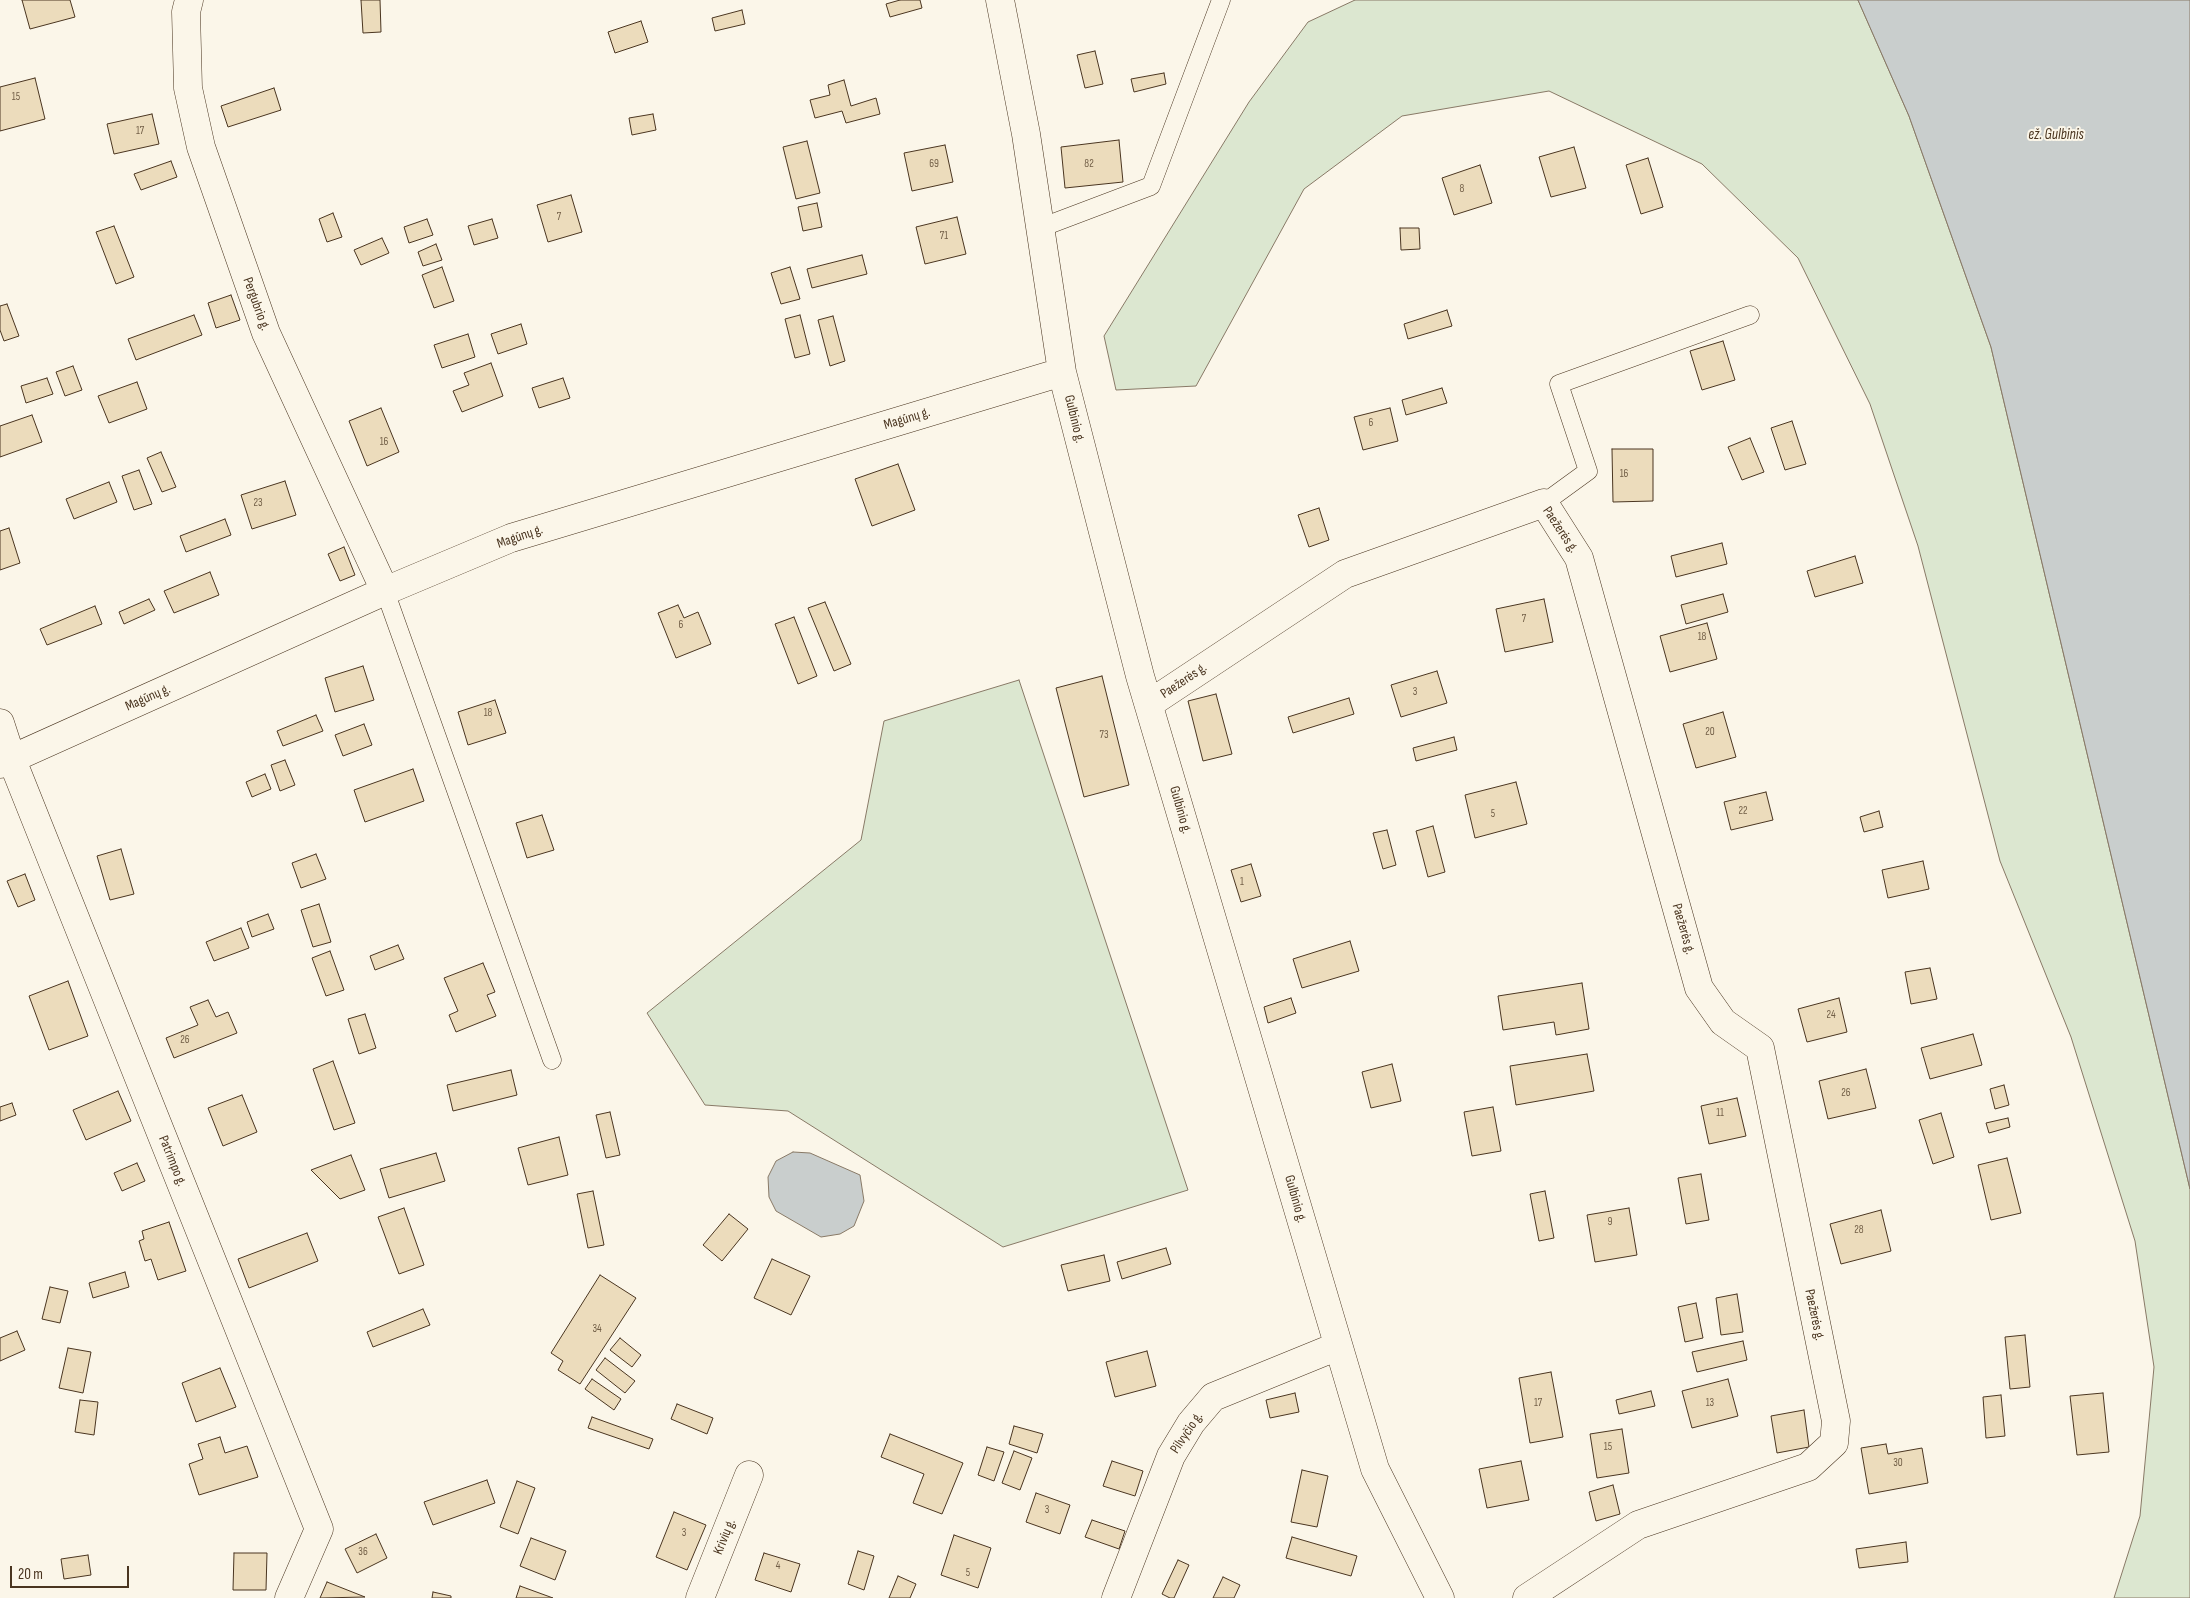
<!DOCTYPE html>
<html>
<head>
<meta charset="utf-8">
<style>
	body { margin:0 }
	#map { position:relative; width:2190px; height:1598px; overflow:hidden; background:#fbf6e9; font-family:"Sofia Sans Condensed",sans-serif }
	canvas { display:block }
	.scale { position:absolute; left:10px; top:1566px; width:119px; height:22px; box-sizing:border-box; border:2px solid #4a3520; border-top:0; padding-left:6px; font-size:15px; line-height:18px; white-space:nowrap; color:#4a3520; -webkit-text-stroke:4px #fbf6e9; paint-order:stroke }
</style>
</head>
<body>
<div id="map">
<canvas width="2190" height="1598"></canvas>
<div class="scale">20 m</div>
</div>
<script>
const ctx = document.querySelector('canvas').getContext('2d');
ctx.lineJoin = 'round';
function fill(path, color) { ctx.fillStyle = color; ctx.fill(path, 'evenodd'); }
const shape = rows => new Path2D(rows.map(r => 'M' + r).join(''));
function trace(path, color, width, dash) { ctx.strokeStyle = color; ctx.lineWidth = width; ctx.lineCap = dash ? 'butt' : 'round'; ctx.setLineDash(dash || []); ctx.stroke(path); }
function label(font, color, halo, rows, align = 'center') {
  ctx.font = font + ' "Sofia Sans Condensed",sans-serif'; ctx.lineWidth = 4; ctx.setLineDash([]); ctx.textBaseline = 'middle'; ctx.strokeStyle = halo; ctx.fillStyle = color; for (const [text, x, y, turn = 0] of rows) {
    ctx.save(); ctx.translate(x, y); ctx.rotate((+turn || 0) * Math.PI / 180); ctx.textAlign = isNaN(turn) ? turn : align; if (halo) ctx.strokeText(text, 0, 0); ctx.fillText(text, 0, 0); ctx.restore();
  }
}
const green = shape([
	[1355,0,1858,0,1909,116,1991,347,2190,1189,2190,1598,2114,1598,2140,1516,2154,1367,2135,1241,2071,1037,2000,861,1918,546,1870,404,1798,258,1702,164,1549,91,1402,116,1304,189,1196,386,1116,390,1104,336,1249,102,1308,22,1355,0],
	[1019,680,1188,1190,1003,1247,788,1111,705,1105,647,1013,861,840,884,721,1019,680]
]);
const water = shape([
	[1858,0,2190,0,2190,1189,1991,347,1909,116,1858,0],
	[793,1152,810,1153,860,1175,864,1201,854,1226,840,1234,821,1237,776,1211,769,1197,768,1177,776,1161,793,1152]
]);
const building = shape([
	[22,0,70,0,75,17,30,29,22,0],
	[361,0,380,0,381,32,363,33,361,0],
	[900,0,920,0,922,8,890,17,886,4,900,0],
	[742,10,745,24,715,31,712,18,742,10],
	[641,21,648,42,615,53,608,32,641,21],
	[1095,51,1103,84,1085,88,1077,55,1095,51],
	[1164,73,1166,84,1134,92,1131,79,1164,73],
	[35,78,45,119,0,131,0,87,35,78],
	[844,80,851,106,876,98,880,114,846,123,842,111,815,118,810,100,830,95,828,85,844,80],
	[274,88,281,110,228,127,221,106,274,88],
	[152,114,159,144,114,154,107,124,152,114],
	[653,114,656,130,632,135,629,118,653,114],
	[1119,140,1123,182,1065,188,1061,147,1119,140],
	[807,141,820,193,796,199,783,147,807,141],
	[945,145,953,182,912,191,904,153,945,145],
	[1574,147,1586,188,1551,197,1539,157,1574,147],
	[1648,158,1663,207,1641,214,1626,165,1648,158],
	[171,161,177,177,141,190,134,174,171,161],
	[1480,165,1492,203,1454,215,1442,178,1480,165],
	[571,195,582,232,548,242,537,205,571,195],
	[817,203,822,227,803,231,798,207,817,203],
	[333,213,342,237,327,242,319,219,333,213],
	[957,217,966,254,925,264,916,227,957,217],
	[427,219,433,235,409,243,404,227,427,219],
	[492,219,498,238,474,245,468,226,492,219],
	[114,226,134,277,116,284,96,232,114,226],
	[1400,228,1419,228,1420,249,1401,250,1400,228],
	[382,238,389,253,361,265,354,250,382,238],
	[436,244,442,260,423,266,418,252,436,244],
	[862,255,867,274,812,288,807,269,862,255],
	[442,267,454,301,434,308,422,275,442,267],
	[790,267,800,299,781,304,771,273,790,267],
	[231,295,240,320,216,328,208,303,231,295],
	[7,304,19,336,4,341,0,330,0,306,7,304],
	[1447,310,1452,326,1408,339,1404,324,1447,310],
	[194,315,202,335,136,360,128,339,194,315],
	[800,315,810,354,795,358,785,319,800,315],
	[833,316,845,361,830,366,818,320,833,316],
	[521,324,527,344,498,354,491,334,521,324],
	[468,334,475,357,442,368,434,345,468,334],
	[1723,341,1735,380,1702,390,1690,351,1723,341],
	[491,363,503,396,462,412,453,391,469,385,464,373,491,363],
	[73,366,82,390,65,396,56,372,73,366],
	[47,378,53,394,26,403,21,386,47,378],
	[563,378,570,398,539,408,532,388,563,378],
	[137,382,147,409,109,423,98,396,137,382],
	[1442,388,1447,403,1406,415,1402,400,1442,388],
	[381,408,399,452,367,466,349,421,381,408],
	[1390,408,1398,441,1363,450,1354,417,1390,408],
	[32,415,42,442,0,457,0,426,32,415],
	[1792,421,1806,464,1785,470,1771,428,1792,421],
	[1750,438,1764,472,1742,480,1728,447,1750,438],
	[1612,449,1653,449,1653,501,1613,502,1612,449],
	[161,452,176,487,162,492,147,458,161,452],
	[898,464,915,510,872,526,855,479,898,464],
	[139,470,152,504,134,510,122,476,139,470],
	[285,481,296,515,252,529,241,495,285,481],
	[109,482,117,502,74,519,66,499,109,482],
	[1319,508,1329,540,1309,547,1298,515,1319,508],
	[225,519,231,535,186,552,180,536,225,519],
	[9,528,20,563,0,570,0,531,9,528],
	[1722,543,1727,564,1676,577,1671,556,1722,543],
	[344,547,355,575,340,581,328,554,344,547],
	[1855,556,1863,583,1815,597,1807,571,1855,556],
	[210,572,219,595,174,613,164,591,210,572],
	[1723,594,1728,612,1686,624,1681,605,1723,594],
	[149,599,155,610,124,624,119,612,149,599],
	[1544,599,1553,642,1505,652,1496,609,1544,599],
	[825,602,851,664,834,671,808,608,825,602],
	[678,605,684,618,698,612,711,644,676,658,658,613,678,605],
	[95,606,102,624,47,645,40,629,95,606],
	[794,617,817,676,798,684,775,624,794,617],
	[1707,623,1717,659,1670,672,1660,636,1707,623],
	[363,666,374,700,335,712,325,678,363,666],
	[1437,671,1447,703,1401,717,1391,685,1437,671],
	[1102,676,1129,785,1084,797,1056,688,1102,676],
	[1216,694,1232,754,1203,761,1188,701,1216,694],
	[1349,698,1354,714,1293,733,1288,717,1349,698],
	[495,700,506,733,468,745,458,712,495,700],
	[1723,712,1736,757,1696,768,1683,724,1723,712],
	[316,715,323,731,283,746,277,731,316,715],
	[364,724,372,745,343,756,335,735,364,724],
	[1454,737,1457,750,1416,761,1413,748,1454,737],
	[285,760,295,785,280,791,271,765,285,760],
	[413,769,424,801,365,822,354,790,413,769],
	[265,774,271,789,252,797,246,782,265,774],
	[1516,782,1527,824,1475,838,1465,795,1516,782],
	[1766,792,1773,820,1731,830,1724,802,1766,792],
	[1879,811,1883,827,1864,832,1860,817,1879,811],
	[542,815,554,850,527,858,516,823,542,815],
	[1433,826,1445,872,1428,877,1416,831,1433,826],
	[1387,830,1396,865,1383,869,1373,833,1387,830],
	[121,849,134,894,110,900,97,856,121,849],
	[316,854,326,879,301,888,292,863,316,854],
	[1923,861,1929,889,1888,898,1882,870,1923,861],
	[1251,864,1261,896,1241,902,1231,870,1251,864],
	[25,874,35,900,18,907,7,881,25,874],
	[319,904,331,942,313,947,301,910,319,904],
	[268,914,274,929,252,937,247,922,268,914],
	[241,928,249,948,214,961,206,942,241,928],
	[1350,941,1359,971,1302,988,1293,959,1350,941],
	[398,945,404,959,375,970,370,956,398,945],
	[330,951,344,990,326,996,312,958,330,951],
	[483,963,495,992,487,995,496,1016,456,1032,449,1015,458,1011,444,978,483,963],
	[1930,968,1937,999,1911,1004,1905,972,1930,968],
	[68,981,88,1036,49,1050,29,996,68,981],
	[1582,983,1589,1029,1556,1035,1554,1022,1503,1030,1498,996,1582,983],
	[1291,998,1296,1013,1268,1023,1264,1007,1291,998],
	[1839,998,1847,1032,1807,1042,1798,1009,1839,998],
	[208,1000,216,1017,228,1012,237,1033,174,1058,166,1038,198,1025,190,1007,208,1000],
	[365,1014,376,1048,359,1054,348,1019,365,1014],
	[1973,1034,1982,1065,1930,1079,1921,1048,1973,1034],
	[1587,1054,1594,1091,1516,1105,1510,1066,1587,1054],
	[333,1061,355,1123,334,1130,313,1069,333,1061],
	[1392,1064,1401,1101,1371,1108,1362,1072,1392,1064],
	[1866,1069,1876,1108,1828,1119,1819,1081,1866,1069],
	[511,1070,517,1095,453,1111,447,1085,511,1070],
	[2004,1085,2009,1105,1995,1109,1990,1089,2004,1085],
	[118,1091,131,1121,86,1140,73,1110,118,1091],
	[242,1095,257,1132,223,1146,208,1108,242,1095],
	[1737,1098,1746,1136,1709,1144,1701,1106,1737,1098],
	[12,1103,16,1115,0,1121,0,1107,12,1103],
	[1493,1107,1501,1151,1472,1156,1464,1112,1493,1107],
	[610,1112,620,1155,606,1158,596,1115,610,1112],
	[1941,1113,1954,1157,1933,1164,1919,1120,1941,1113],
	[2008,1118,2010,1127,1989,1133,1986,1123,2008,1118],
	[559,1137,568,1175,528,1185,518,1148,559,1137],
	[436,1153,445,1181,389,1198,380,1169,436,1153],
	[351,1155,365,1190,340,1199,311,1170,351,1155],
	[2007,1158,2021,1213,1991,1220,1978,1165,2007,1158],
	[137,1163,145,1181,122,1191,114,1173,137,1163],
	[1701,1174,1709,1220,1686,1224,1678,1178,1701,1174],
	[593,1191,604,1245,588,1248,577,1194,593,1191],
	[1545,1191,1554,1238,1539,1241,1530,1194,1545,1191],
	[404,1208,424,1265,399,1274,378,1217,404,1208],
	[1629,1208,1637,1255,1595,1262,1587,1215,1629,1208],
	[1881,1210,1891,1251,1841,1264,1830,1224,1881,1210],
	[729,1214,748,1229,722,1261,703,1245,729,1214],
	[169,1222,186,1271,158,1280,151,1259,145,1261,139,1241,144,1239,142,1231,169,1222],
	[307,1233,318,1261,249,1288,238,1259,307,1233],
	[1166,1248,1171,1264,1122,1279,1117,1262,1166,1248],
	[1104,1255,1110,1281,1068,1291,1061,1265,1104,1255],
	[772,1259,810,1276,791,1315,754,1298,772,1259],
	[125,1272,129,1287,93,1298,89,1283,125,1272],
	[600,1275,636,1298,580,1384,558,1370,563,1361,551,1353,600,1275],
	[50,1287,68,1291,60,1323,42,1319,50,1287],
	[1737,1294,1743,1332,1721,1335,1716,1298,1737,1294],
	[1696,1303,1703,1338,1685,1342,1678,1307,1696,1303],
	[423,1309,430,1325,373,1347,367,1332,423,1309],
	[17,1331,25,1350,0,1361,0,1338,17,1331],
	[2025,1335,2030,1387,2010,1389,2005,1337,2025,1335],
	[620,1338,641,1355,632,1367,610,1350,620,1338],
	[1743,1341,1747,1360,1697,1372,1692,1352,1743,1341],
	[68,1348,91,1352,83,1393,59,1388,68,1348],
	[1147,1351,1156,1386,1115,1397,1106,1362,1147,1351],
	[605,1358,635,1381,625,1393,596,1370,605,1358],
	[220,1368,236,1407,196,1422,182,1383,220,1368],
	[1551,1372,1563,1437,1530,1443,1519,1378,1551,1372],
	[592,1379,621,1399,614,1410,585,1389,592,1379],
	[1728,1379,1738,1416,1692,1428,1682,1391,1728,1379],
	[1651,1391,1655,1406,1619,1414,1616,1400,1651,1391],
	[1295,1393,1299,1412,1270,1418,1266,1400,1295,1393],
	[2103,1393,2109,1452,2077,1455,2070,1396,2103,1393],
	[2001,1395,2005,1436,1986,1438,1983,1397,2001,1395],
	[80,1400,98,1402,94,1435,75,1432,80,1400],
	[677,1404,713,1418,707,1434,671,1419,677,1404],
	[1804,1410,1809,1447,1777,1453,1771,1416,1804,1410],
	[592,1417,653,1439,649,1449,588,1428,592,1417],
	[1014,1426,1043,1434,1037,1453,1009,1444,1014,1426],
	[1622,1429,1629,1473,1597,1478,1590,1434,1622,1429],
	[890,1434,963,1463,942,1514,913,1503,924,1474,881,1457,890,1434],
	[220,1437,225,1453,247,1446,258,1477,199,1495,189,1464,203,1459,198,1444,220,1437],
	[1886,1444,1888,1454,1922,1448,1928,1483,1869,1494,1861,1448,1886,1444],
	[987,1447,1004,1452,994,1481,978,1475,987,1447],
	[1014,1451,1032,1458,1020,1490,1002,1483,1014,1451],
	[1112,1461,1143,1471,1135,1496,1103,1486,1112,1461],
	[1521,1461,1529,1500,1487,1508,1479,1469,1521,1461],
	[1302,1470,1328,1476,1317,1527,1291,1522,1302,1470],
	[487,1480,495,1503,433,1525,424,1502,487,1480],
	[517,1481,535,1488,518,1534,500,1527,517,1481],
	[1613,1485,1620,1514,1596,1521,1589,1492,1613,1485],
	[1036,1493,1070,1505,1060,1534,1026,1522,1036,1493],
	[674,1512,706,1525,687,1570,656,1557,674,1512],
	[1092,1520,1125,1531,1119,1549,1085,1537,1092,1520],
	[376,1534,387,1558,357,1573,345,1549,376,1534],
	[954,1535,991,1548,978,1588,941,1575,954,1535],
	[1292,1537,1357,1556,1351,1576,1286,1558,1292,1537],
	[531,1538,566,1551,555,1580,520,1566,531,1538],
	[1906,1542,1908,1562,1859,1568,1856,1549,1906,1542],
	[858,1551,874,1556,864,1590,848,1584,858,1551],
	[234,1553,267,1553,266,1590,233,1590,234,1553],
	[764,1553,800,1564,791,1592,755,1580,764,1553],
	[88,1555,91,1575,64,1579,61,1559,88,1555],
	[1178,1560,1189,1565,1174,1598,1170,1598,1162,1594,1178,1560],
	[898,1576,916,1584,910,1598,889,1598,898,1576],
	[1223,1577,1240,1585,1234,1598,1213,1598,1223,1577],
	[327,1582,365,1597,320,1598,327,1582],
	[520,1586,553,1598,516,1598,520,1586],
	[433,1592,451,1596,451,1598,432,1598,433,1592]
]);
const service = shape([
	[1040,228,1151,186,1221,0],
	[1544,503,1588,471,1559,384,1750,315],
	[385,591,552,1060]
]);
const minor = shape([
	[189,0,186,12,188,88,201,147,266,333,385,591],
	[1000,0,1026,134,1062,372,1140,676,1375,1469,1440,1598],
	[1149,704,1345,574,1544,503,1579,558,1699,988,1723,1022,1760,1048,1836,1421,1834,1443,1808,1467,1638,1525,1527,1598],
	[0,723,12,760,319,1529,289,1598],
	[0,764,385,591,511,538,1062,372],
	[700,1598,749,1475],
	[1116,1598,1171,1456,1191,1423,1213,1397,1338,1346]
]);
const numberNames = [
	["15",16,97],
	["17",140,131],
	["69",934,164],
	["82",1089,164],
	["8",1462,189],
	["7",559,217],
	["71",944,236],
	["6",1371,423],
	["16",384,442],
	["16",1624,474],
	["23",258,503],
	["7",1524,619],
	["6",681,625],
	["18",1702,637],
	["3",1415,692],
	["18",488,713],
	["20",1710,732],
	["73",1104,735],
	["22",1743,811],
	["5",1493,814],
	["1",1242,882],
	["24",1831,1015],
	["26",185,1040],
	["26",1846,1093],
	["11",1720,1113],
	["9",1610,1222],
	["28",1859,1230],
	["34",597,1329],
	["17",1538,1403],
	["13",1710,1403],
	["15",1608,1447],
	["30",1898,1463],
	["3",1047,1510],
	["3",684,1533],
	["36",363,1552],
	["4",778,1566],
	["5",968,1573]
];
const streetNames = [
	["Pergubrio g.",256,304,70],
	["Magūnų g.",907,419,-17],
	["Gulbinio g.",1074,419,76],
	["Paežerės g.",1560,530,56],
	["Magūnų g.",520,537,-19],
	["Paežerės g.",1184,681,-34],
	["Magūnų g.",148,698,-24],
	["Gulbinio g.",1180,810,74],
	["Paežerės g.",1683,929,74],
	["Patrimpo g.",172,1161,68],
	["Gulbinio g.",1295,1199,74],
	["Paežerės g.",1814,1315,78],
	["Pilvyčio g.",1187,1433,-56],
	["Krivių g.",725,1537,-68]
];
const waterNames = [
	["ež. Gulbinis",2056,135]
];
fill(green, '#dce7d0');
trace(green, '#887966', 1);
fill(water, '#c9cecd');
trace(water, '#887966', 1);
fill(building, '#ecdcbc');
trace(building, '#4a3520', 1);
trace(service, '#4a3520', 19);
trace(minor, '#4a3520', 29);
trace(service, '#fbf6e9', 18);
trace(minor, '#fbf6e9', 28);
label('11px', '#725f47', null, numberNames);
label('14px', '#4a3520', '#fbf6e9', streetNames);
label('italic 15px', '#4a3520', '#fbf6e9', waterNames);
</script>
</body>
</html>
